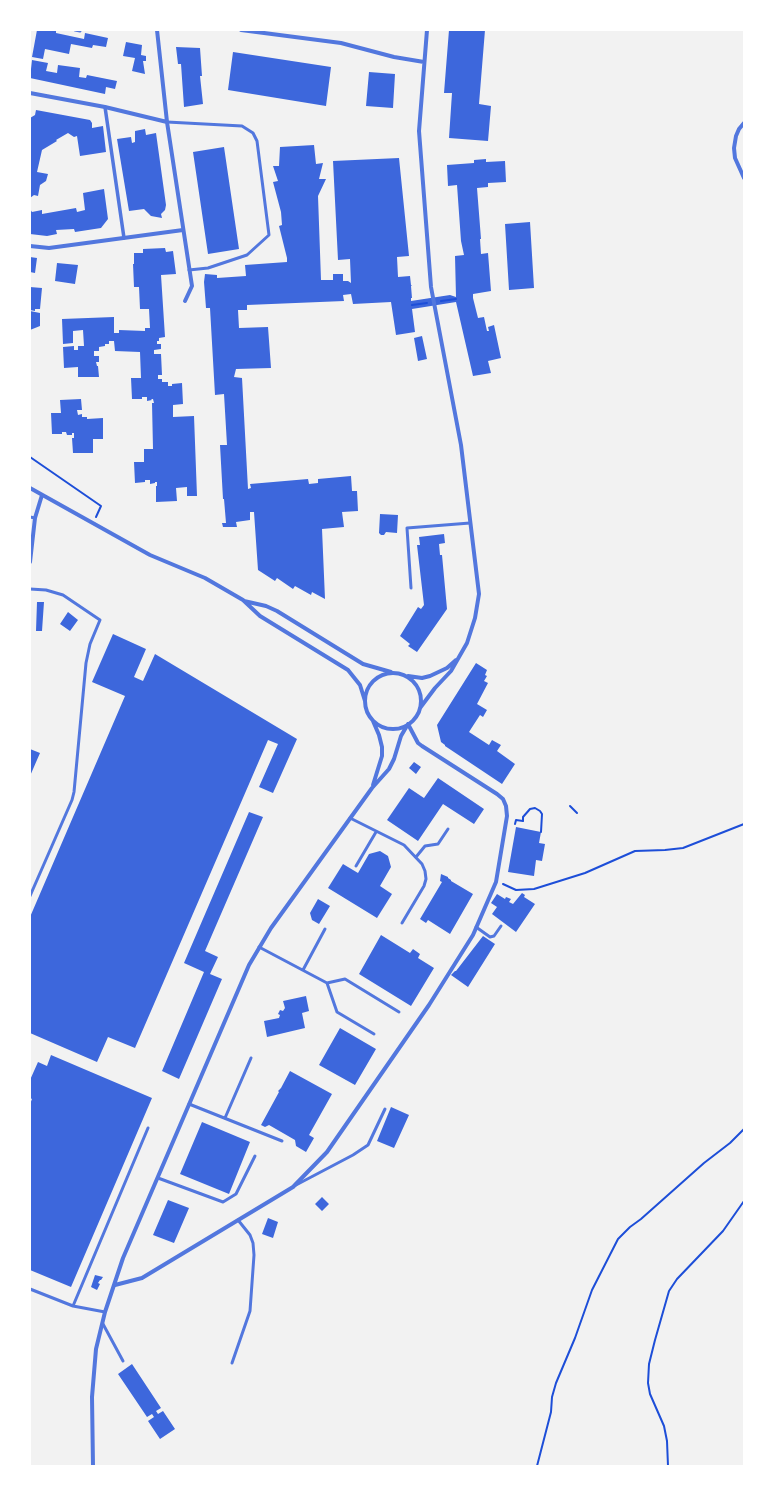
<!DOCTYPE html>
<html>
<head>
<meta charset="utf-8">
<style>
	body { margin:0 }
	#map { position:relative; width:774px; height:1496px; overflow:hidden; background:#f2f2f2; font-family:"Archivo Narrow",sans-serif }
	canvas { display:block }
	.frame { position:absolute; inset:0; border:31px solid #fff; pointer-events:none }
</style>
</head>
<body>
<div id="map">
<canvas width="774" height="1496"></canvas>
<div class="frame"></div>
</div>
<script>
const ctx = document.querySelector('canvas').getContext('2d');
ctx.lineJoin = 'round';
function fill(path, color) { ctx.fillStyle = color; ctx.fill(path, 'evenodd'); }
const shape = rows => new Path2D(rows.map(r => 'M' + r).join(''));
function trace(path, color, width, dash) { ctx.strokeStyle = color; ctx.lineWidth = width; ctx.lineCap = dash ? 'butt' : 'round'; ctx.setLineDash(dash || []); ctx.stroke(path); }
const building = shape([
	[37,30,56,30,56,33,84,39,85,33,108,38,106,47,93,45,92,48,71,44,69,54,45,49,43,59,32,57],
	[449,30,485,30,479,104,491,106,488,141,449,138,452,93,444,93],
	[126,42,142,45,141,55,146,56,146,61,143,61,145,74,132,71,135,58,123,56],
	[176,47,200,48,202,76,200,76,203,104,184,107,181,64,178,64],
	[233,52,331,67,326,106,228,90],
	[32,60,48,63,46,71,57,73,58,65,80,68,79,77,86,78,87,75,117,81,115,89,106,87,105,94,30,78],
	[369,72,395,74,393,108,366,106],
	[36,110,90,120,92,123,92,128,103,126,106,152,80,156,77,136,74,137,68,133,56,140,57,141,42,150,37,172,48,174,46,181,40,185,38,196,34,195,30,198,30,118,35,115],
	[145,129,146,135,156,133,166,205,165,210,161,214,162,218,151,216,144,209,129,211,117,139,131,137,132,143,135,142,135,131],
	[314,145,316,164,323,163,319,179,326,179,318,196,321,280,333,280,333,274,343,274,343,281,348,281,351,283,350,259,338,260,333,161,399,158,409,256,397,257,398,277,410,276,411,285,412,286,411,286,412,298,411,298,411,301,450,295,456,297,455,256,464,255,461,241,457,185,448,186,447,165,474,163,474,160,486,159,486,162,505,161,506,182,488,183,488,187,477,188,481,239,480,239,481,254,488,253,491,291,473,294,473,298,478,318,484,317,487,331,489,331,488,327,494,325,501,358,488,361,491,373,473,376,456,302,412,309,415,332,396,335,391,302,353,304,351,294,343,295,344,301,247,305,247,310,238,310,239,328,268,327,271,368,236,369,234,377,242,378,248,489,251,488,250,484,308,479,309,484,318,483,318,479,351,476,352,491,357,491,358,511,342,512,344,527,322,529,325,599,312,592,311,595,295,586,293,589,277,578,275,581,258,570,254,512,250,512,250,520,236,522,237,527,223,527,222,523,226,523,224,499,223,499,220,445,227,445,224,394,215,395,210,308,206,308,204,282,205,274,217,275,217,278,246,276,245,265,287,262,287,258,279,226,282,225,281,212,273,182,278,181,273,166,279,166,280,147],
	[224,147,239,249,208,254,193,152],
	[104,189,108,219,101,228,75,232,74,229,56,230,57,234,47,236,30,234,30,209,32,212,42,210,42,214,76,208,77,212,85,210,83,193],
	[530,222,534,288,509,290,505,224],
	[165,248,166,252,173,251,176,274,161,275,165,337,159,338,159,341,157,341,157,344,161,344,161,349,154,350,154,354,161,354,162,375,158,375,158,379,162,379,162,382,168,382,168,386,172,386,172,384,182,383,183,404,173,405,173,417,194,416,197,496,187,496,187,487,176,488,177,501,156,502,156,486,157,486,157,482,155,482,155,483,150,484,150,480,145,480,145,482,135,483,134,462,144,462,144,449,153,449,152,403,154,403,153,399,151,399,152,400,147,401,147,397,142,397,142,399,132,399,131,378,141,378,140,352,115,351,114,341,109,341,109,344,105,344,105,346,99,347,99,351,94,351,94,356,99,356,99,362,96,362,97,366,98,366,99,377,78,377,78,367,64,368,63,347,74,346,74,350,78,350,78,346,84,346,83,330,73,331,73,343,63,344,62,319,114,317,114,333,119,333,119,330,145,331,145,328,150,328,149,309,140,309,139,287,134,287,133,264,134,264,134,253,143,253,143,249],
	[30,257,37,258,35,273,30,272],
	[57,263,78,265,75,284,55,281],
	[30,287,42,288,40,309,35,309,35,311,30,310],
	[30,311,40,313,40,326,30,330],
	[422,336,427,359,418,361,414,338],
	[81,399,82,410,77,410,78,415,82,414,82,417,87,417,87,419,103,418,103,439,93,439,93,453,73,453,72,438,74,438,74,433,72,433,72,435,67,435,66,432,62,432,62,434,52,434,51,413,61,413,60,400],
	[380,514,398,515,397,533,386,532,384,535,381,535,379,533],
	[444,534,445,543,439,544,440,555,442,555,447,609,417,652,408,646,410,644,400,636,418,607,421,609,424,605,417,545,420,545,419,537],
	[37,602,44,602,42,631,36,631],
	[68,612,78,620,70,631,60,624],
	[113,634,146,649,134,677,143,681,155,654,297,739,273,793,259,787,278,744,268,740,135,1048,108,1037,97,1062,30,1033,30,917,125,696,92,682],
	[476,663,487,670,485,675,487,676,484,681,488,683,477,704,487,710,483,717,480,715,469,732,489,745,492,740,501,745,497,751,515,764,502,784,445,746,445,745,441,742,437,725],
	[30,749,40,753,30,776],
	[414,762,421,767,416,774,409,768],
	[438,778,484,809,474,824,443,804,418,841,387,820,409,788,424,798],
	[249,812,263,817,205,951,218,957,210,974,222,979,179,1079,162,1071,204,972,184,963],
	[516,827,541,832,539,843,545,844,542,861,536,860,534,876,508,872],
	[380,851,388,856,391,867,380,886,392,894,377,918,328,888,343,864,358,873,369,854],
	[441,874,448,877,448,878,451,880,451,881,473,894,450,934,428,920,426,923,420,919,442,882,440,881],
	[522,893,525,895,524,897,535,904,516,932,492,914,497,907,491,903,497,894,505,899,506,897,511,899,509,902,513,904],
	[318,899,330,906,319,924,312,920,310,913],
	[381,935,410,953,413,949,420,954,418,958,434,968,411,1006,359,974],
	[483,936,495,944,468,987,451,975,455,971,456,971],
	[306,996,309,1011,302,1013,305,1028,267,1037,264,1021,279,1018,280,1015,278,1014,280,1010,283,1011,285,1008,283,1001],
	[340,1028,376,1049,355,1085,319,1065],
	[51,1055,152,1098,71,1287,30,1270,30,1104,32,1099,30,1098,30,1080,38,1062,47,1066],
	[290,1071,332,1094,309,1135,314,1138,306,1152,296,1146,295,1140,269,1125,265,1127,261,1125,279,1092,278,1091,281,1088],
	[391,1107,409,1115,394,1148,377,1141],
	[202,1122,250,1142,229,1194,180,1174],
	[322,1197,329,1204,322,1211,315,1204],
	[168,1200,189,1208,174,1243,153,1235],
	[268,1218,278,1222,273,1238,262,1234],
	[95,1275,103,1277,101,1280,100,1280,98,1283,100,1284,97,1290,91,1287],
	[132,1364,161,1408,156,1411,158,1414,163,1411,175,1429,160,1439,148,1421,154,1417,152,1414,147,1417,118,1374]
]);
const path = shape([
	[441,301,456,299],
	[412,305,427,303],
	[30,457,101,506,96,517],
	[570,806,577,813],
	[515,824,516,820,523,821,523,817,530,809,535,808,540,811,542,814,541,832],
	[503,884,516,890,534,889,585,873,635,851,665,850,683,848,744,824],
	[537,1466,551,1412,552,1397,556,1383,575,1338,592,1290,618,1239,630,1227,641,1219,704,1163,730,1143,744,1129],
	[668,1466,667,1441,664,1426,650,1394,648,1383,649,1364,655,1340,669,1291,677,1279,723,1231,744,1201]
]);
const service = shape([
	[75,30,80,31],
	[167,122,242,126,253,133,257,141,269,235,247,255,208,268,189,270],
	[30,517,35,518],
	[411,588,407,528,470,523],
	[30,589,46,590,63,595,100,620,90,644,86,663,74,792,72,800,30,896],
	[350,818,404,845,422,864,425,871,426,879,424,886,402,923],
	[416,857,425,846,438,844,448,829],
	[356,866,376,832],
	[476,927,490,937,494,936,501,926],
	[259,947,327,983,345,979,399,1012],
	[303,970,325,929],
	[327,983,337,1012,374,1034],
	[189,1104,282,1141],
	[225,1118,251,1058],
	[158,1178,223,1202,236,1194,255,1156],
	[296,1185,353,1155,368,1145,385,1109],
	[30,1289,73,1306],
	[105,1312,73,1306,148,1128],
	[103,1324,123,1361],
	[232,1363,250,1311,254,1255,253,1243,250,1235,238,1220]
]);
const pedestrian = shape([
	[105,107,124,238]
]);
const minor = shape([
	[157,30,167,122,192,286,185,301],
	[241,30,341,43,394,57,424,62],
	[30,93,105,107,167,122],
	[744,123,739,129,736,136,734,148,735,158,744,178],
	[30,246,49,248,183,230],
	[30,488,150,555,205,578,243,600,260,616,348,670,360,685,365,701],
	[30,562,35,518,42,495],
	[244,601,266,606,277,611,363,664,391,672],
	'365 701a28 28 0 1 1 56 0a28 28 0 1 1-56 0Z',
	[408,676,422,678,430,676,447,668,456,660],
	[420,708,435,688,451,671,467,643,475,618,479,594,461,445,431,287,419,131,427,30],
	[373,785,382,756,382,747,379,735,373,721],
	[115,1285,142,1278,293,1187,327,1152,429,1005,473,935,496,882,507,816,506,806,503,799,497,794,422,746,418,743,408,724],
	[93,1466,92,1397,96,1349,105,1312,123,1258,249,965,271,928,372,788,389,769,394,759,401,736,408,724]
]);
fill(building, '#3d67dc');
trace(path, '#1d4ed8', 2);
trace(service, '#5277de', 3);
trace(pedestrian, '#5277de', 3.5);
trace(minor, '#5277de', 4);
</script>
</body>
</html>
